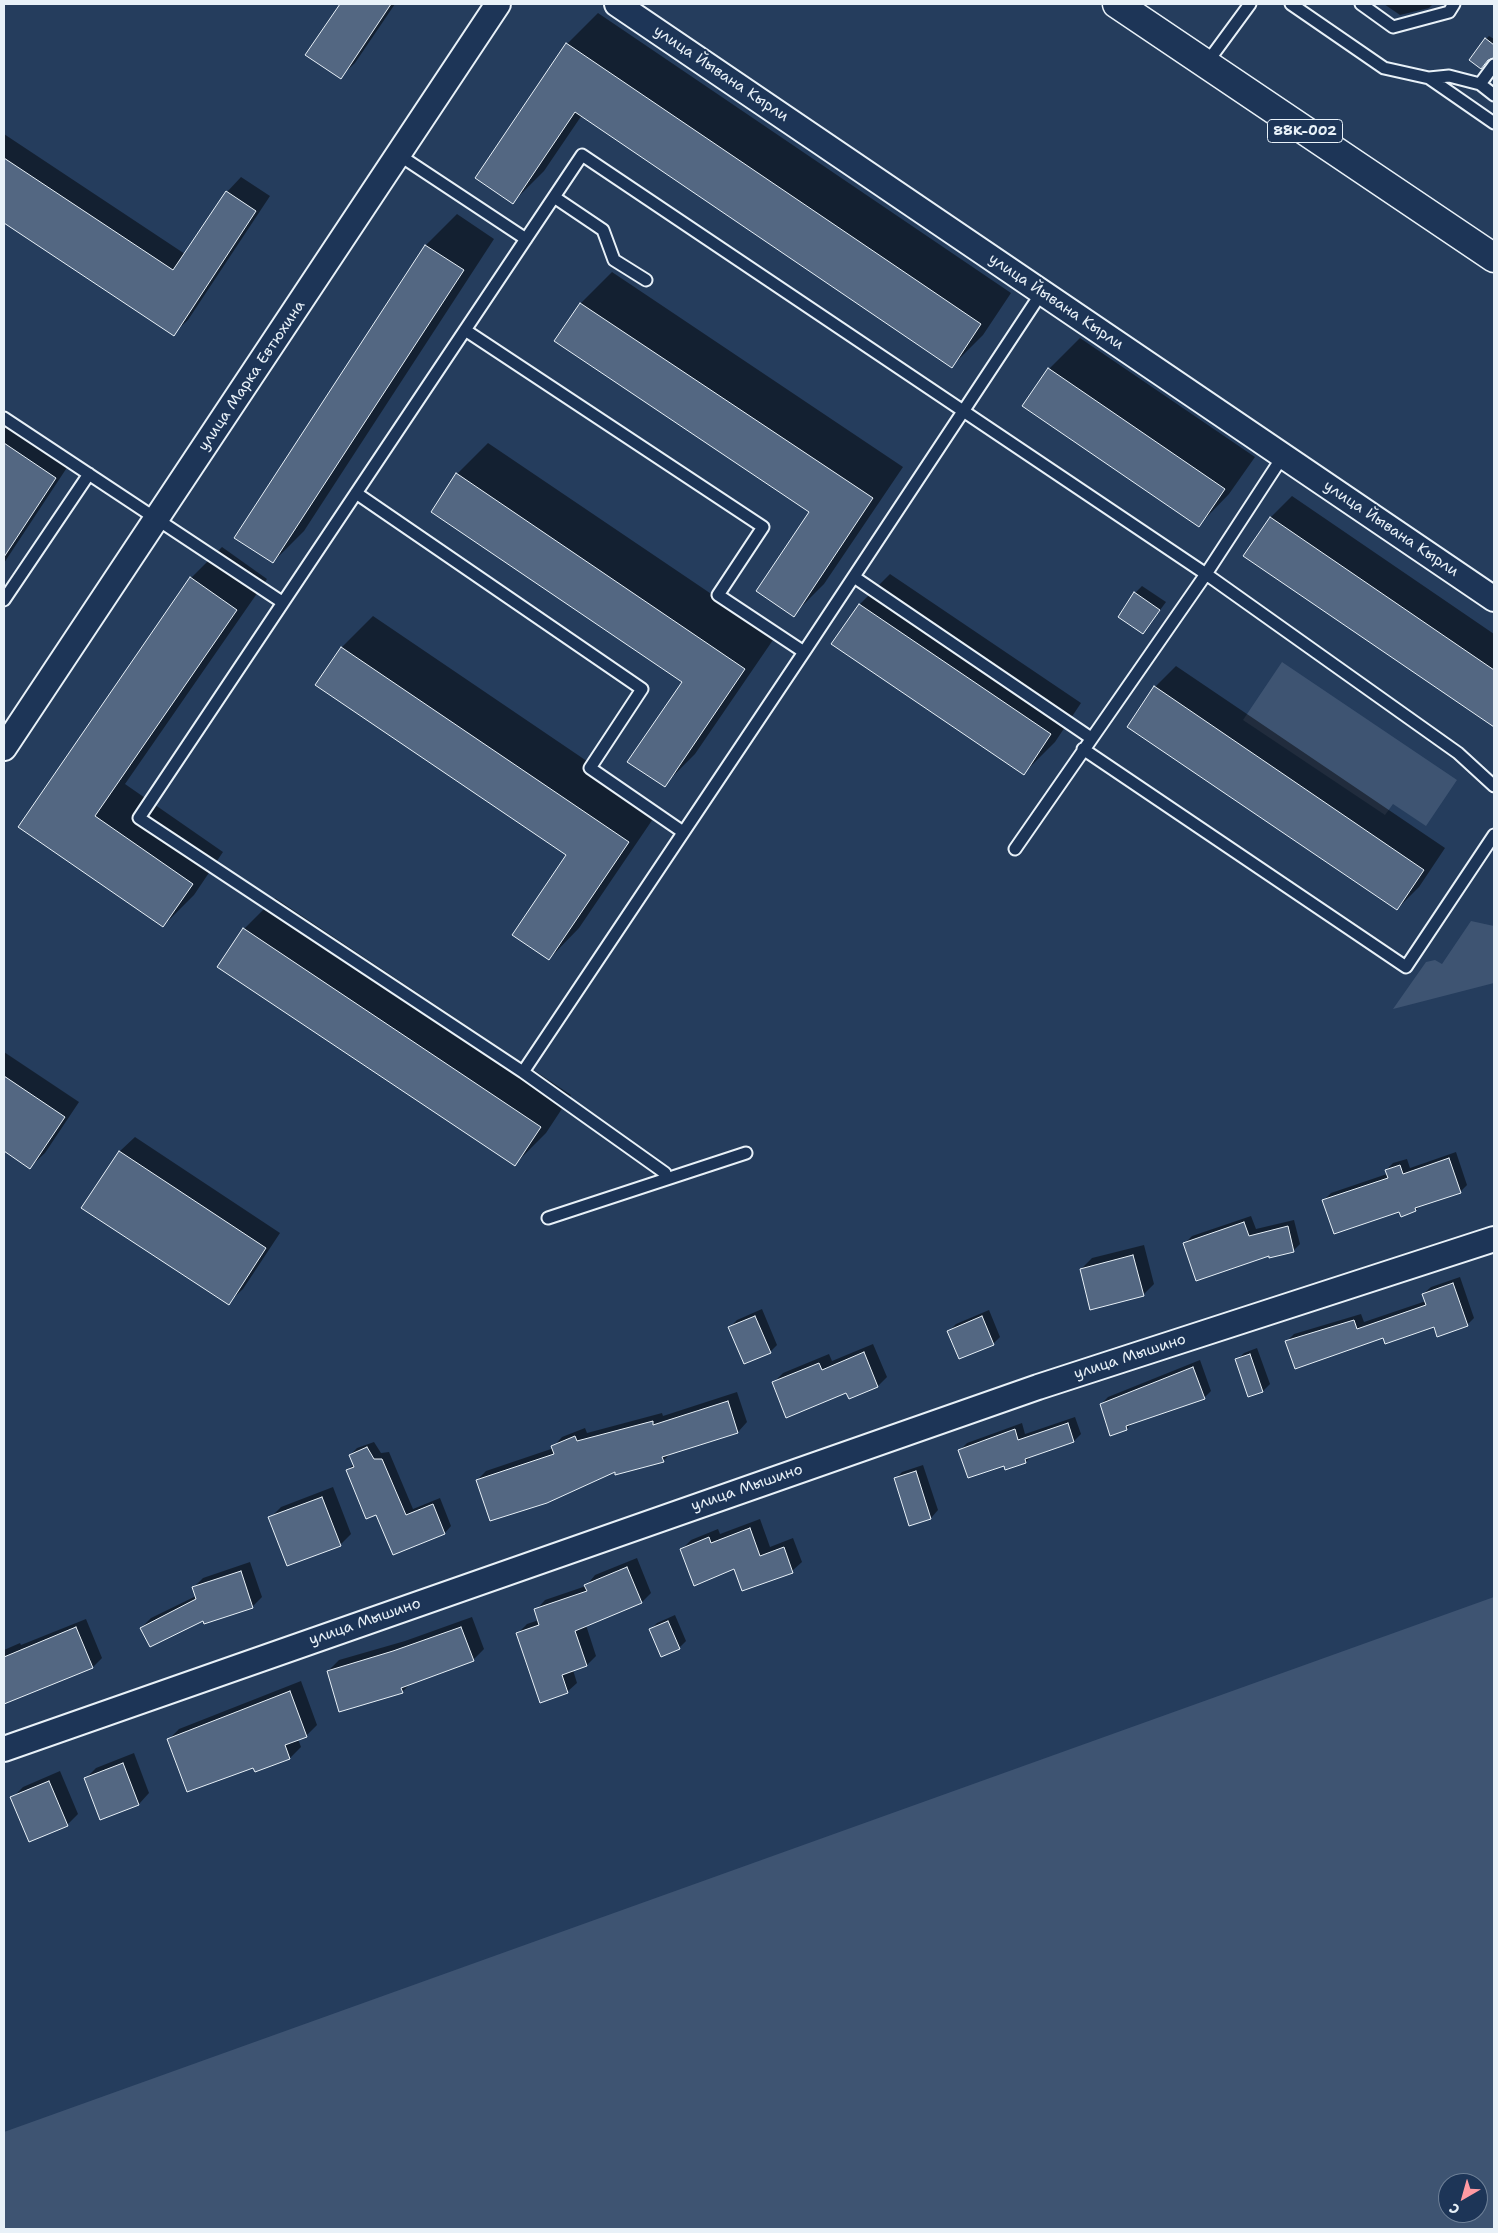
<!DOCTYPE html>
<html>
<head>
<meta charset="utf-8">
<style>
	body { margin:0 }
	#map { position:relative; width:1498px; height:2233px; overflow:hidden; background:#253d5d; font-family:"Shantell Sans",sans-serif }
	canvas { display:block }
	.frame { position:absolute; inset:0; border:5px solid #e8f1f8; pointer-events:none }
	.north { position:absolute; left:1438px; top:2173px; width:50px; height:50px; box-sizing:border-box; background:#1d3557; border:1px solid #6e8097; border-radius:50%; rotate:218deg; font-size:14px; font-weight:700; line-height:20px; text-align:center; color:#e8f1f8 }
	.north::after { content:''; display:block; margin:auto; width:18px; height:22px; background:#ff9aa2; clip-path:polygon(50% 0,100% 100%,50% 72%,0 100%) }
</style>
</head>
<body>
<div id="map">
<canvas width="1498" height="2233"></canvas>
<div class="frame"></div>
<div class="north">С</div>
</div>
<script>
const ctx = document.querySelector('canvas').getContext('2d');
ctx.lineJoin = 'round';
function fill(path, color) { ctx.fillStyle = color; ctx.fill(path, 'evenodd'); }
const shape = rows => new Path2D(rows.map(r => 'M' + r).join(''));
function trace(path, color, width, dash) { ctx.strokeStyle = color; ctx.lineWidth = width; ctx.lineCap = dash ? 'butt' : 'round'; ctx.setLineDash(dash || []); ctx.stroke(path); }
function label(font, color, halo, rows, align = 'center') {
  ctx.font = font + ' "Shantell Sans",sans-serif'; ctx.lineWidth = 4; ctx.setLineDash([]); ctx.textBaseline = 'middle'; ctx.strokeStyle = halo; ctx.fillStyle = color; for (const [text, x, y, turn = 0] of rows) {
    ctx.save(); ctx.translate(x, y); ctx.rotate((+turn || 0) * Math.PI / 180); ctx.textAlign = isNaN(turn) ? turn : align; if (halo) ctx.strokeText(text, 0, 0); ctx.fillText(text, 0, 0); ctx.restore();
  }
}
const green = shape([
	[1282,662,1457,780,1426,826,1393,804,1385,815,1243,720],
	[1471,921,1494,926,1494,983,1393,1009,1426,962,1435,960,1442,964],
	[1494,1597,1494,2229,4,2229,4,2132],
	[1448,2183,1478,2183,1478,2213,1448,2213]
]);
const shadow = shape([
	[341,4,395,4,355,63,340,77,307,55],
	[1384,4,1433,4,1429,8,1400,15],
	[598,13,1011,293,983,335,952,366,582,115,544,171,513,202,567,44],
	[1489,36,1494,39,1494,57,1491,57,1481,68,1486,39],
	[4,134,185,254,227,192,241,177,270,196,188,320,173,334,4,221],
	[457,214,494,239,304,531,273,562,236,538,426,245],
	[612,272,903,467,824,584,793,615,811,511,556,341,581,303],
	[1080,338,1255,457,1229,494,1199,525,1024,406,1049,369],
	[4,419,70,463,4,563],
	[488,443,775,637,695,754,664,785,683,681,457,474],
	[1292,496,1494,634,1494,725,1245,555,1270,518],
	[222,547,267,579,125,784,223,852,194,895,163,926,20,827,191,578],
	[890,574,1081,703,1055,742,1024,773,860,604],
	[1142,586,1166,602,1143,633,1135,593],
	[373,616,659,810,579,928,549,959,568,855,316,684,342,647],
	[1176,666,1445,848,1419,887,1397,909,1155,687],
	[275,898,571,1095,546,1133,515,1164,244,929],
	[4,1052,79,1102,45,1153,30,1167,4,1149],
	[135,1137,280,1233,243,1289,228,1303,83,1207,120,1151],
	[1456,1152,1467,1185,1460,1192,1421,1205,1416,1210,1402,1215,1400,1210,1324,1200,1331,1193,1387,1174,1386,1170,1393,1163,1407,1159,1410,1168],
	[1251,1216,1256,1229,1294,1220,1300,1244,1293,1251,1185,1243,1192,1236],
	[1144,1245,1154,1284,1143,1295,1081,1269,1092,1258],
	[1460,1277,1474,1318,1467,1325,1434,1325,1384,1336,1287,1341,1294,1334,1361,1314,1364,1322,1426,1301,1423,1294,1431,1287],
	[762,1309,777,1345,770,1352,730,1327,737,1320],
	[989,1310,1000,1337,993,1344,949,1331,956,1324],
	[873,1344,887,1377,878,1386,849,1398,847,1392,773,1383,783,1373,829,1354,832,1361],
	[1257,1348,1270,1384,1263,1391,1249,1395,1237,1360,1244,1353],
	[1200,1360,1211,1391,1204,1398,1132,1423,1127,1429,1111,1434,1101,1404,1108,1397],
	[737,1392,747,1422,738,1432,671,1453,663,1461,616,1470,477,1480,486,1471,554,1448,553,1447,562,1437,585,1428,587,1433,662,1413,663,1416],
	[1075,1417,1081,1434,1074,1441,1031,1456,1026,1462,1005,1464,960,1450,967,1443,1022,1423,1025,1434],
	[374,1442,381,1453,389,1452,413,1509,440,1498,451,1526,445,1533,394,1554,377,1514,347,1470,354,1464,350,1455,357,1448],
	[923,1465,938,1510,931,1518,895,1479,902,1472],
	[333,1487,351,1534,340,1545,270,1518,281,1507],
	[760,1519,770,1547,793,1538,802,1562,792,1571,735,1568,681,1550,691,1540,718,1529,720,1534],
	[637,1558,651,1593,642,1602,586,1625,596,1656,587,1665,573,1670,577,1683,567,1692,518,1633,527,1624,539,1620,536,1610,545,1600,586,1586,595,1575],
	[250,1562,262,1597,252,1607,204,1619,141,1628,151,1618,196,1596,193,1588,203,1578],
	[675,1615,686,1641,679,1648,650,1630,657,1623],
	[472,1617,484,1649,473,1660,411,1683,402,1692,328,1671,339,1660,405,1641],
	[86,1619,102,1658,93,1667,4,1702,4,1650,20,1643,21,1645],
	[301,1681,317,1725,306,1736,298,1739,301,1747,290,1758,256,1771,254,1766,169,1739,179,1729],
	[134,1753,149,1793,139,1804,85,1779,96,1768],
	[60,1771,78,1814,67,1825,12,1798,23,1787]
]);
const building = shape([
	[340,4,391,4,341,79,305,55,340,4],
	[1485,38,1494,45,1494,58,1488,60,1481,69,1469,60,1485,38],
	[566,43,981,324,952,368,575,112,513,204,475,178,566,43],
	[4,158,173,270,226,191,256,211,174,336,4,223,4,158],
	[425,245,464,270,273,563,234,538,425,245],
	[580,303,873,498,794,617,756,591,809,512,554,341,580,303],
	[1048,368,1225,489,1199,527,1022,406,1048,368],
	[4,443,56,478,4,557,4,443],
	[456,473,745,669,665,787,627,762,682,682,431,512,456,473],
	[1270,517,1494,670,1494,727,1243,556,1270,517],
	[190,577,237,610,95,816,193,884,163,927,18,827,190,577],
	[1134,592,1160,610,1143,634,1118,617,1134,592],
	[859,604,1051,734,1024,775,831,644,859,604],
	[341,647,629,842,549,960,512,935,566,855,315,685,341,647],
	[1154,686,1424,870,1397,910,1127,727,1154,686],
	[243,928,541,1127,515,1166,217,967,243,928],
	[4,1076,65,1117,30,1169,4,1151,4,1076],
	[119,1151,266,1248,229,1305,81,1208,119,1151],
	[1449,1158,1461,1193,1415,1208,1416,1211,1401,1217,1399,1212,1334,1234,1322,1200,1388,1178,1385,1170,1400,1165,1403,1174,1449,1158],
	[1244,1222,1249,1236,1288,1226,1294,1252,1269,1258,1269,1256,1196,1281,1183,1243,1244,1222],
	[1133,1255,1144,1296,1090,1310,1080,1269,1133,1255],
	[1453,1283,1468,1326,1437,1337,1434,1327,1385,1344,1383,1338,1295,1369,1285,1341,1354,1320,1357,1329,1426,1305,1422,1294,1453,1283],
	[755,1316,771,1353,744,1364,728,1327,755,1316],
	[982,1316,994,1345,959,1359,947,1331,982,1316],
	[864,1352,878,1387,849,1399,846,1393,786,1418,772,1382,819,1363,822,1370,864,1352],
	[1250,1354,1263,1392,1248,1397,1235,1359,1250,1354],
	[1193,1367,1205,1399,1126,1426,1127,1430,1110,1436,1100,1404,1193,1367],
	[728,1401,738,1433,662,1457,664,1462,615,1475,615,1472,547,1503,490,1521,476,1480,554,1454,551,1446,575,1436,577,1441,653,1421,653,1425,728,1401],
	[1068,1423,1074,1442,1025,1459,1026,1463,1005,1470,1004,1466,968,1478,958,1450,1015,1429,1018,1440,1068,1423],
	[367,1447,374,1459,382,1459,406,1515,433,1504,445,1534,393,1555,376,1515,366,1519,346,1470,354,1467,349,1455,367,1447],
	[916,1471,931,1519,909,1526,894,1478,916,1471],
	[322,1497,341,1546,287,1566,268,1517,322,1497],
	[750,1528,760,1556,784,1547,793,1573,742,1591,734,1569,694,1586,680,1549,709,1537,711,1543,750,1528],
	[627,1567,642,1603,575,1631,587,1666,562,1675,568,1693,540,1703,516,1633,539,1625,534,1609,587,1591,584,1585,627,1567],
	[241,1571,253,1608,204,1624,203,1621,150,1647,140,1628,196,1599,192,1587,241,1571],
	[668,1621,680,1649,661,1657,649,1629,668,1621],
	[76,1627,93,1668,4,1704,4,1657,76,1627],
	[461,1627,474,1661,401,1688,403,1693,339,1712,327,1671,393,1651,461,1627],
	[290,1691,307,1737,285,1745,290,1759,255,1772,253,1768,187,1792,167,1739,290,1691],
	[123,1763,139,1805,100,1820,84,1778,123,1763],
	[49,1781,68,1826,29,1842,10,1797,49,1781]
]);
const service = shape([
	[1291,4,1384,68,1429,78],
	[1361,4,1393,27,1449,12,1454,4],
	[1206,64,1250,4],
	[1494,65,1480,84,1449,76,1429,78,1494,123],
	[1480,84,1494,95],
	[399,155,526,239],
	[554,197,603,230,614,260,646,280],
	[465,330,763,527,718,595,804,652,1042,292],
	[4,418,282,602],
	[356,493,642,689,590,768,683,832],
	[854,577,1091,738],
	[4,600,89,474],
	[1083,749,1406,967,1494,835],
	[1015,849,1206,574,1283,456],
	[523,1072,804,652],
	[665,1173,523,1072,139,818,582,155,1206,574,1458,753,1494,786],
	[548,1218,746,1153]
]);
const minor = shape([
	[617,4,1494,599],
	[4,748,498,4],
	[4,1749,1038,1387,1494,1239]
]);
const primary = shape([
	[1117,4,1494,258]
]);
const shields = [
	[1305,131,75]
];
const shieldNames = [
	["88К-002",1305,131]
];
const streetNames = [
	["улица Йывана Кырли",721,74,34],
	["улица Йывана Кырли",1056,302,34],
	["улица Марка Евтюхина",252,376,-56],
	["улица Йывана Кырли",1391,529,34],
	["улица Мышино",1130,1357,-18],
	["улица Мышино",747,1488,-19],
	["улица Мышино",365,1622,-19]
];
fill(green, '#3e5472');
fill(shadow, '#0007');
fill(building, '#536782');
trace(building, '#e8f1f8', 1);
trace(service, '#e8f1f8', 15);
trace(minor, '#e8f1f8', 28);
trace(primary, '#e8f1f8', 31);
trace(service, '#1d3557', 11);
trace(minor, '#1d3557', 24);
trace(primary, '#1d3557', 28);
for (const [x, y, w] of shields) { const box = new Path2D(); box.roundRect(x - w / 2, y - 11.5, w, 23, 4); ctx.fillStyle = '#1d3557'; ctx.fill(box); trace(box, '#e8f1f8', 1); }
label('bold 14px', '#e8f1f8', null, shieldNames);
label('15px', '#e8f1f8', '#1d3557', streetNames);
</script>
</body>
</html>
